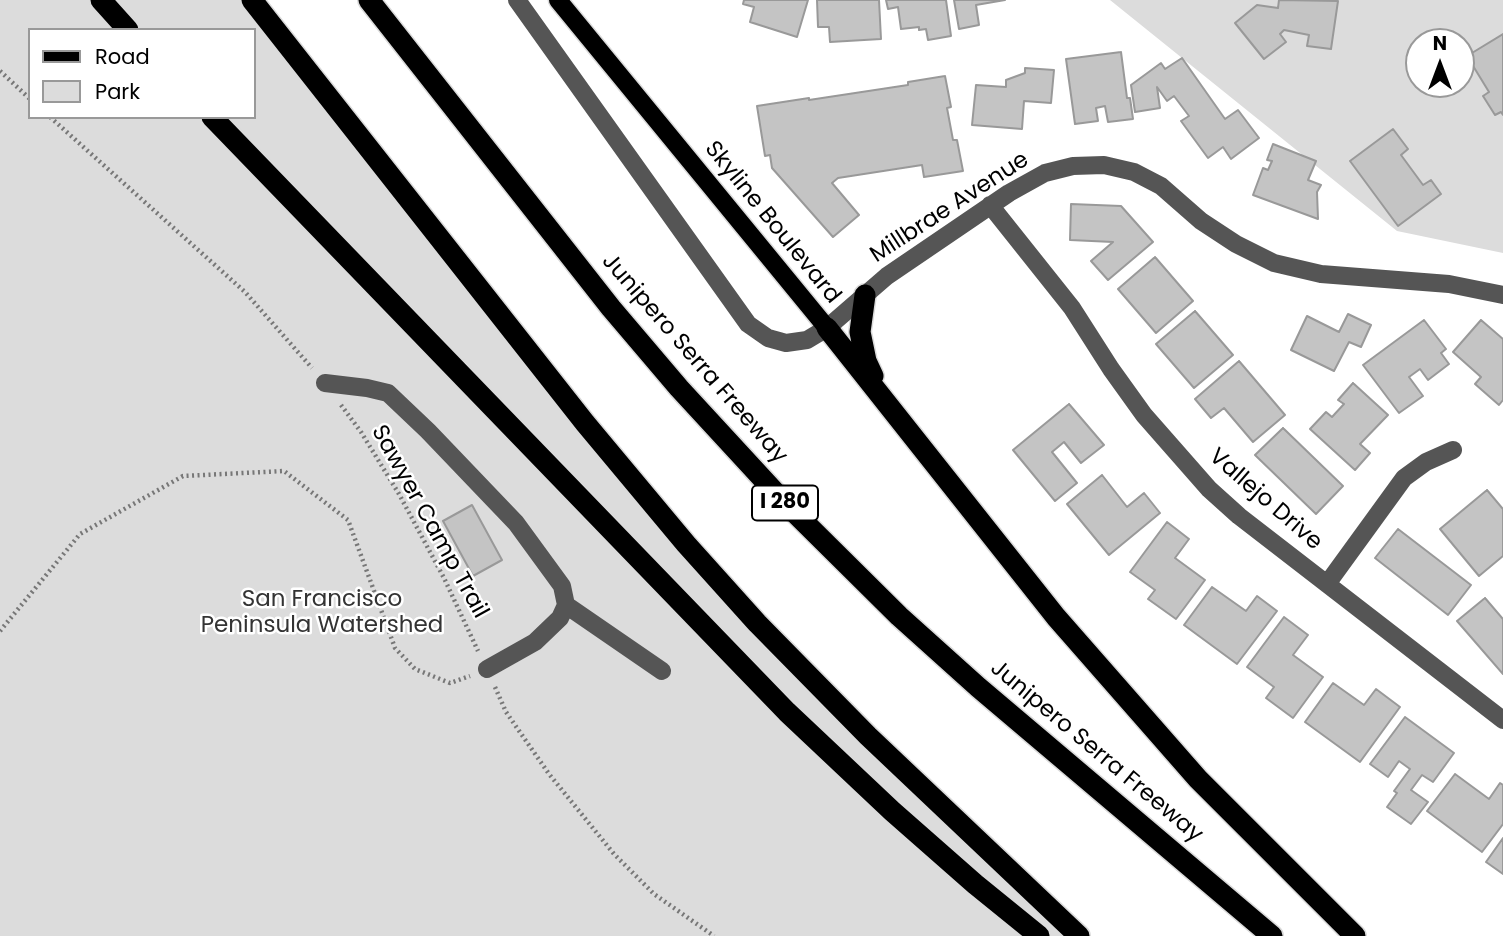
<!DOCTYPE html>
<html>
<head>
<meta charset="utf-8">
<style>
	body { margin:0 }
	#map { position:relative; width:1503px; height:936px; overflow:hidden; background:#fff; font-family:Poppins,sans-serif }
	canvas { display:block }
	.legend { position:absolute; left:28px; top:28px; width:228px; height:91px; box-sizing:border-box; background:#fff; border:2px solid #999; margin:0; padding:9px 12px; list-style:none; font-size:21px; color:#000 }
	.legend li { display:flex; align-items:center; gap:14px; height:35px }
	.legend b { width:35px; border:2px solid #999 }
	.north { position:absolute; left:1405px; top:28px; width:70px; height:70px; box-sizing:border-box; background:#fff; border:2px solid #999; border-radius:50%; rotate:0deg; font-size:19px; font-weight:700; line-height:28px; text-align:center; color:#000 }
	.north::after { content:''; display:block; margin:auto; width:24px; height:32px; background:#000; clip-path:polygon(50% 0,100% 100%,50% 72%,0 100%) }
</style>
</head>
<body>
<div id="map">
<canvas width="1503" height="936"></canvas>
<ul class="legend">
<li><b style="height:9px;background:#000"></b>Road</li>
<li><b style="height:19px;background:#dcdcdc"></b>Park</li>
</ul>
<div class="north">N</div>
</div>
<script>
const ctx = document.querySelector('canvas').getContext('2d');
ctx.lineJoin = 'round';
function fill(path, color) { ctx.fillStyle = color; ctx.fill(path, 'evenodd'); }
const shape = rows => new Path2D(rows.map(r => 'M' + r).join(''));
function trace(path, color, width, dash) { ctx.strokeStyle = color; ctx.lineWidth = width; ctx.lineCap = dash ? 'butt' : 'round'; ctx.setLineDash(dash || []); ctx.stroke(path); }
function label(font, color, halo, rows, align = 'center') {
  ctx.font = font + ' Poppins,sans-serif'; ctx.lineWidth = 5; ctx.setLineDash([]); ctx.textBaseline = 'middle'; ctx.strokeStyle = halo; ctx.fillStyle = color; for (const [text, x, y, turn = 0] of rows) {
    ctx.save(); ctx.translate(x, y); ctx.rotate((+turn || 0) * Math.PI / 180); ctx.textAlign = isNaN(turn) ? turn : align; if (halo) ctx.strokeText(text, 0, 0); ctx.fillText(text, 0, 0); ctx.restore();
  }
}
const green = shape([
	[0,0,252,0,652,504,1079,936,0,936],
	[30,30,254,30,254,117,30,117],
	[1110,0,1503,0,1503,253,1397,231],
	[1419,42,1461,42,1461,84,1419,84]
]);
const building = shape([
	[744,0,808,0,797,37,750,22,754,7,743,4,744,0],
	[817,0,879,0,881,39,830,42,829,27,818,27,817,0],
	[886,0,946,0,951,36,928,40,926,29,919,30,919,27,901,29,898,7,888,9,886,0],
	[954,0,1005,0,976,5,979,25,959,29,954,0],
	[1279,0,1338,1,1331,49,1307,46,1309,35,1284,30,1280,34,1286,42,1264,59,1235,23,1257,5,1278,8,1279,0],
	[1503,34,1503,115,1501,112,1495,115,1483,96,1489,92,1467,56,1503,34],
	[1121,52,1127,98,1130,98,1133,119,1108,122,1105,106,1096,108,1098,121,1075,124,1066,59,1121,52],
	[1182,58,1225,119,1238,110,1259,138,1231,159,1223,147,1208,158,1181,121,1189,116,1174,96,1167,101,1157,87,1160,108,1135,112,1131,85,1161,63,1165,69,1182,58],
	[1025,68,1054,70,1051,103,1024,101,1022,129,972,125,976,85,1006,87,1006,80,1025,73,1025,68],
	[945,76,951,107,947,108,953,140,957,140,963,171,924,177,922,165,838,178,832,183,859,215,833,237,772,168,770,155,765,156,757,106,809,98,809,100,908,85,908,82,945,76],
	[1393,129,1408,149,1401,155,1423,185,1431,180,1441,194,1398,226,1350,161,1393,129],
	[1273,144,1316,161,1308,180,1321,185,1317,192,1318,219,1253,195,1263,168,1268,170,1272,161,1267,160,1273,144],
	[1071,204,1121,206,1153,242,1108,280,1091,261,1113,242,1070,240,1071,204],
	[1155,257,1193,301,1156,333,1118,289,1155,257],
	[1195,311,1233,355,1194,388,1156,344,1195,311],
	[1348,314,1371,325,1361,347,1349,342,1334,371,1291,350,1307,316,1339,332,1348,314],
	[1424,320,1446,349,1441,353,1449,364,1428,380,1420,369,1409,377,1423,396,1399,413,1363,365,1424,320],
	[1481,320,1503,339,1503,400,1499,405,1475,384,1481,377,1453,352,1481,320],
	[1239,361,1285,415,1253,442,1224,408,1211,418,1195,399,1239,361],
	[1353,383,1388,415,1360,444,1370,453,1355,470,1310,429,1326,412,1332,417,1344,404,1338,400,1353,383],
	[1069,404,1104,445,1081,463,1064,442,1052,452,1077,483,1055,501,1013,450,1069,404],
	[1283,428,1343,486,1316,514,1255,455,1283,428],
	[1102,475,1127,507,1144,493,1160,513,1109,555,1067,504,1102,475],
	[1487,490,1503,509,1503,556,1479,576,1440,529,1487,490],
	[472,505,502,560,473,576,443,521,472,505],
	[1167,522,1189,539,1175,558,1205,580,1176,619,1148,599,1155,590,1130,572,1167,522],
	[1398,529,1471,585,1448,615,1375,558,1398,529],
	[1212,587,1246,611,1257,596,1277,611,1237,664,1184,625,1212,587],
	[1485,598,1503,619,1503,674,1457,621,1485,598],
	[1284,617,1308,635,1293,655,1323,677,1293,718,1266,698,1274,687,1247,667,1284,617],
	[1333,683,1364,705,1376,689,1400,707,1360,762,1305,722,1333,683],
	[1405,717,1454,753,1433,782,1422,775,1411,790,1428,802,1411,824,1387,807,1397,793,1394,791,1410,769,1399,761,1388,777,1370,764,1405,717],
	[1455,774,1489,799,1500,783,1503,785,1503,824,1482,852,1427,811,1455,774],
	[1503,838,1503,874,1486,862,1503,838]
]);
const path = shape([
	[0,71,30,99],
	[50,117,245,292,312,368],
	[341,405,361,432,399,494,444,578,478,651],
	[0,631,80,534,183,476,284,471,348,520,395,648,415,669,450,683,470,676],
	[495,687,506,712,549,774,614,854,654,894,714,936]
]);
const minor = shape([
	[517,0,748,324,768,338,786,343,807,340,827,328,887,276,1009,193,1045,173,1073,166,1104,165,1134,172,1161,186,1201,221,1236,244,1274,263,1321,274,1449,284,1503,295],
	[990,205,1072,308,1111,369,1144,415,1209,489,1239,516,1503,720],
	[325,383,367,388,388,393,428,431,516,523,562,586,566,605,560,618,535,642,487,669],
	[1327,584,1404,478,1426,462,1453,450],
	[566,605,662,671]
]);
const major = shape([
	[558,0,827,328]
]);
const highway = shape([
	[101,0,128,30],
	[252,0,585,423,686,544,757,623,868,736,1079,936],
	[369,0,611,308,679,388,785,503,899,616,978,687,1272,936],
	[212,117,787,712,892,811,975,884,1039,936],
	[865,295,860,332,866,361,873,376],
	[827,328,1056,617,1198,779,1355,936]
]);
const shields = [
	[785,503,66]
];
const shieldNames = [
	["I 280",785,503]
];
const streetNames = [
	["Millbrae Avenue",950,208,-33],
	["Skyline Boulevard",772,223,51],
	["Junipero Serra Freeway",694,359,49],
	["Vallejo Drive",1265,500,41],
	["Sawyer Camp Trail",429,522,61],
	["Junipero Serra Freeway",1096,752,40]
];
const parkNames = [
	["San Francisco",322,600],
	["Peninsula Watershed",322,626]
];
fill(green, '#dcdcdc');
fill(building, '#c4c4c4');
trace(building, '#999', 2);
trace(major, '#dbdbdb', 21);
trace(highway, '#dbdbdb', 24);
trace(path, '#777', 4.5, [2, 3.5]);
trace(minor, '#555', 18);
trace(major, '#000', 18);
trace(highway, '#000', 21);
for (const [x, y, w] of shields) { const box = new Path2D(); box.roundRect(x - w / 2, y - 17.5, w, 35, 5); ctx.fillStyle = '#fff'; ctx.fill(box); trace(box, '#000', 2); }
label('bold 21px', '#000', null, shieldNames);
label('23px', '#000', '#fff', streetNames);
label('23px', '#333', '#fff', parkNames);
</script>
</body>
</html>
